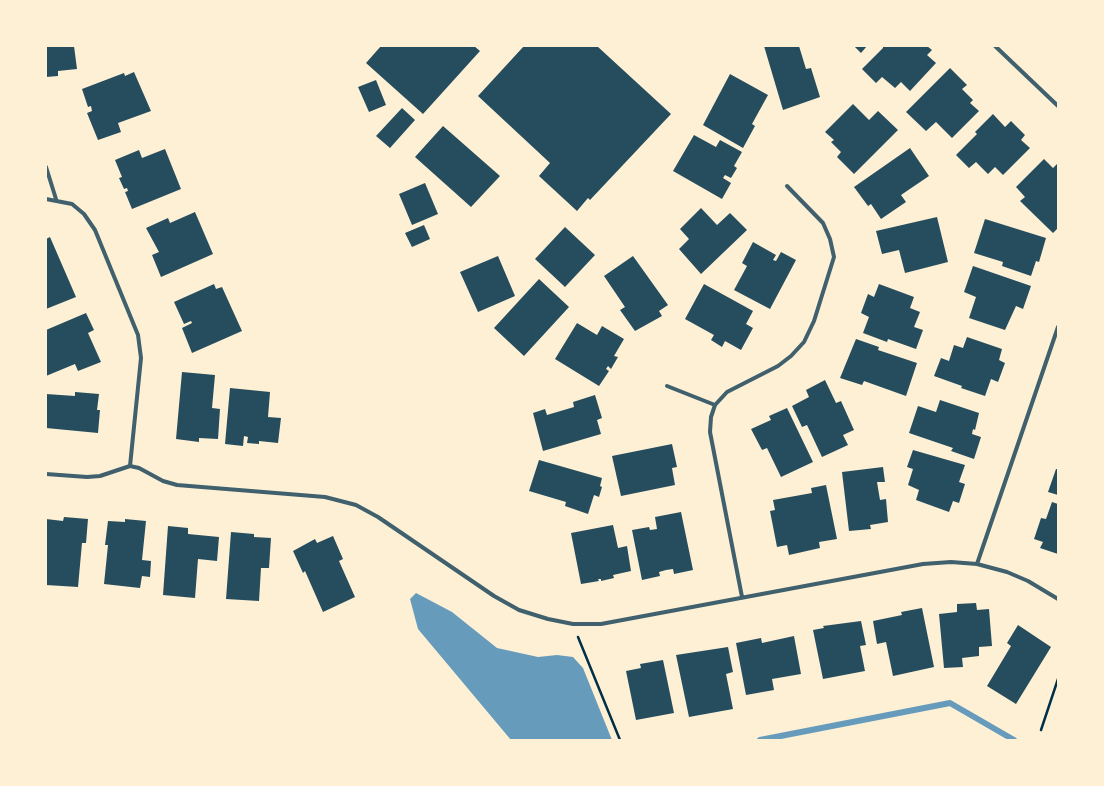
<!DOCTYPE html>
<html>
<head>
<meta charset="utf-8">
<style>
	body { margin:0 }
	#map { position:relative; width:1104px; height:786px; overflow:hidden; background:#fdf0d5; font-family:"IBM Plex Sans",sans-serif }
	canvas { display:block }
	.frame { position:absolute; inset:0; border:47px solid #fdf0d5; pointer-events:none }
</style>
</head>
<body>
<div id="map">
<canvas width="1104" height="786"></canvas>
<div class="frame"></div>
</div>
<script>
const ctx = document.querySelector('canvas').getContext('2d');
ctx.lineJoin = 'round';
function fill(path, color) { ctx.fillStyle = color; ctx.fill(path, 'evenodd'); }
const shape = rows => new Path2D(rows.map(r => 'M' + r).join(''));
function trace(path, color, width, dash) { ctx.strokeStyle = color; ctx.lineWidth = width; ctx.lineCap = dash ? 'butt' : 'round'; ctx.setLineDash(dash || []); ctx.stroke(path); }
const water = shape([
	[416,593,452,612,497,648,538,657,557,655,573,657,583,668,612,740,511,740,418,629,410,599]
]);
const stream = shape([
	[760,740,950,703,1014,740]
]);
const building = shape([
	[46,46,74,46,77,69,58,71,58,76,46,77],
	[381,46,474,46,480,51,423,114,366,63],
	[524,46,597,46,671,114,590,200,588,198,577,211,539,176,550,163,478,96],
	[764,46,799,46,806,69,811,68,820,97,783,110],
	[854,46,867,46,861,53],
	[883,46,927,46,932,50,927,55,936,63,910,91,901,82,895,88,882,77,876,83,862,69,883,48],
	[950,68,967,85,962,89,973,100,970,103,979,111,952,138,936,122,926,131,906,112],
	[134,72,151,111,118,123,121,132,98,140,87,113,92,111,91,106,88,107,82,89,124,73,125,76],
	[730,74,768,95,752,124,755,126,743,148,703,125],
	[376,80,386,105,369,112,358,87],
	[853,104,869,120,878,111,898,130,854,174,837,157,841,152,831,142,834,140,825,132],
	[402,108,415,120,390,148,376,136],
	[993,114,1005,127,1011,121,1025,135,1021,140,1030,148,1003,175,995,167,988,174,976,162,969,168,956,155,977,134,975,132],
	[443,126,500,176,471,207,415,157],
	[694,135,716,147,720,140,742,152,734,166,737,168,731,178,725,175,723,178,731,183,722,199,673,171],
	[910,148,929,176,901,195,906,202,881,219,871,204,868,206,854,187],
	[165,149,181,189,132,209,125,192,128,191,127,188,124,189,119,178,122,177,115,160,139,150,142,158],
	[1044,159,1053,168,1058,163,1058,228,1053,233,1020,201,1025,197,1016,187],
	[425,183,438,214,412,225,399,194],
	[701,208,717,225,730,213,747,230,701,274,679,249,689,239,680,229],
	[195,212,213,254,161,277,152,255,159,252,146,228,168,218,170,223],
	[937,217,948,262,905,273,899,250,882,254,876,231],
	[985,219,1046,238,1039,262,1036,261,1031,276,1002,266,1003,262,974,253],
	[424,225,430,239,412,247,405,233],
	[565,227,595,255,565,287,535,259],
	[50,237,76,297,46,309,46,239],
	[753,242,776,255,773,260,776,261,781,252,796,260,770,309,734,290,747,266,742,263],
	[498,256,515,296,478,312,460,272],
	[633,256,668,305,659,311,662,316,635,331,620,310,625,307,604,276],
	[973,266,1031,286,1023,309,1016,306,1005,330,969,318,976,297,964,292],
	[539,279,569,307,524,356,494,328],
	[214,284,216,289,222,287,242,331,192,353,182,328,192,323,191,321,184,324,174,302],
	[704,284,753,311,746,324,753,328,741,350,725,341,722,347,711,340,714,335,685,319],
	[879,284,914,297,910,308,920,312,914,327,923,330,916,349,888,339,887,342,863,333,869,317,861,313,868,294,874,297],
	[86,313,94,330,88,333,101,362,78,371,75,364,46,376,46,330],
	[577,323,597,335,602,326,624,339,614,356,618,357,611,369,608,366,606,369,609,371,599,386,555,359],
	[967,337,1002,349,999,360,1005,363,998,382,991,379,985,396,961,388,962,386,934,376,941,358,949,361,954,345,963,348],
	[856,339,879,347,878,350,917,363,906,396,864,381,862,385,840,378],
	[182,372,215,375,212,408,220,409,218,439,199,438,199,442,176,439],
	[825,380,836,403,841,401,854,430,843,435,848,445,822,457,807,425,802,427,792,406,809,397,806,390],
	[230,388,270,392,268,417,281,418,278,443,259,441,259,444,247,443,248,437,244,436,243,446,225,444],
	[75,392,99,394,97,410,100,410,98,433,46,428,46,394,75,396],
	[595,395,602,418,597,420,601,434,543,451,533,413,545,409,547,415,574,407,573,402],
	[940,400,979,413,975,430,973,429,972,434,981,437,974,459,951,451,953,448,909,433,918,406,936,412],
	[787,408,813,462,781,477,767,448,762,450,751,429,771,420,769,416],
	[672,444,677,467,672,468,675,485,621,496,612,456],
	[913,450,965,465,959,482,965,484,959,503,953,501,949,512,916,500,919,490,908,485,913,469,907,467],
	[539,460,602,478,600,486,602,487,599,497,594,495,588,514,565,506,566,502,529,491],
	[883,467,885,482,877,482,880,500,886,499,888,522,870,525,871,529,849,531,842,472],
	[1056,469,1058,469,1058,495,1048,492],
	[826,485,837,539,819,542,820,548,789,555,787,545,777,547,770,511,775,510,773,500,812,493,811,488],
	[1052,502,1058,504,1058,554,1040,548,1043,542,1034,539,1041,518,1046,519],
	[681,512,693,570,674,574,673,569,666,570,659,572,660,576,642,580,632,530,649,527,650,530,657,529,655,517],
	[64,517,88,519,86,543,82,543,78,587,46,585,46,519,63,521],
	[125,519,146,521,142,560,151,561,150,577,142,576,140,588,104,584,108,545,105,545,108,521,125,522],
	[613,525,618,548,627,546,631,571,613,575,614,578,601,581,601,579,598,579,599,581,581,584,571,533],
	[168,526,188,528,188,534,219,537,217,561,198,559,195,598,163,595],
	[231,532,254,534,254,537,271,538,269,568,261,568,259,601,226,599],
	[333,536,343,559,339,561,355,597,323,612,305,571,303,573,293,551,315,539,317,543],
	[976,603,977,610,989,609,992,646,979,647,979,656,962,658,963,667,944,668,939,614,957,612,957,604],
	[922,608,934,667,893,676,886,642,877,644,873,621,902,615,901,612],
	[861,621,866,645,860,646,865,671,823,679,813,630,824,628,823,626],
	[1018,625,1051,647,1016,704,987,686,1011,646,1007,643],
	[794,636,801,674,772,679,774,690,746,695,736,643,761,638,762,643],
	[728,647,733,672,726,674,733,709,689,717,676,655],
	[663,660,674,713,636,720,626,671,641,668,640,664]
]);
const path = shape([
	[578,637,620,740],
	[1041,730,1058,679]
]);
const minor = shape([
	[995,46,1058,106],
	[46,167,56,199],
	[46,199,72,204,84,214,95,230,138,335,141,358,130,466],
	[667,386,715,405],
	[46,474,87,477,100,476,130,466,139,468,163,481,177,485,325,497,356,505,378,517,494,596,519,610,548,619,573,624,601,624,923,564,951,562,977,564,1007,572,1028,581,1058,599],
	[977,564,1058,327],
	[742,597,710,432,711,417,715,405,727,392,778,366,791,356,804,342,814,321,834,257,830,239,823,223,787,186]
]);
fill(water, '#669bbc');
trace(stream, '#669bbc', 6);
fill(building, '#264d5e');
trace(path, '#003049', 2.5);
trace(minor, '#3f606c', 4);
</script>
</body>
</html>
